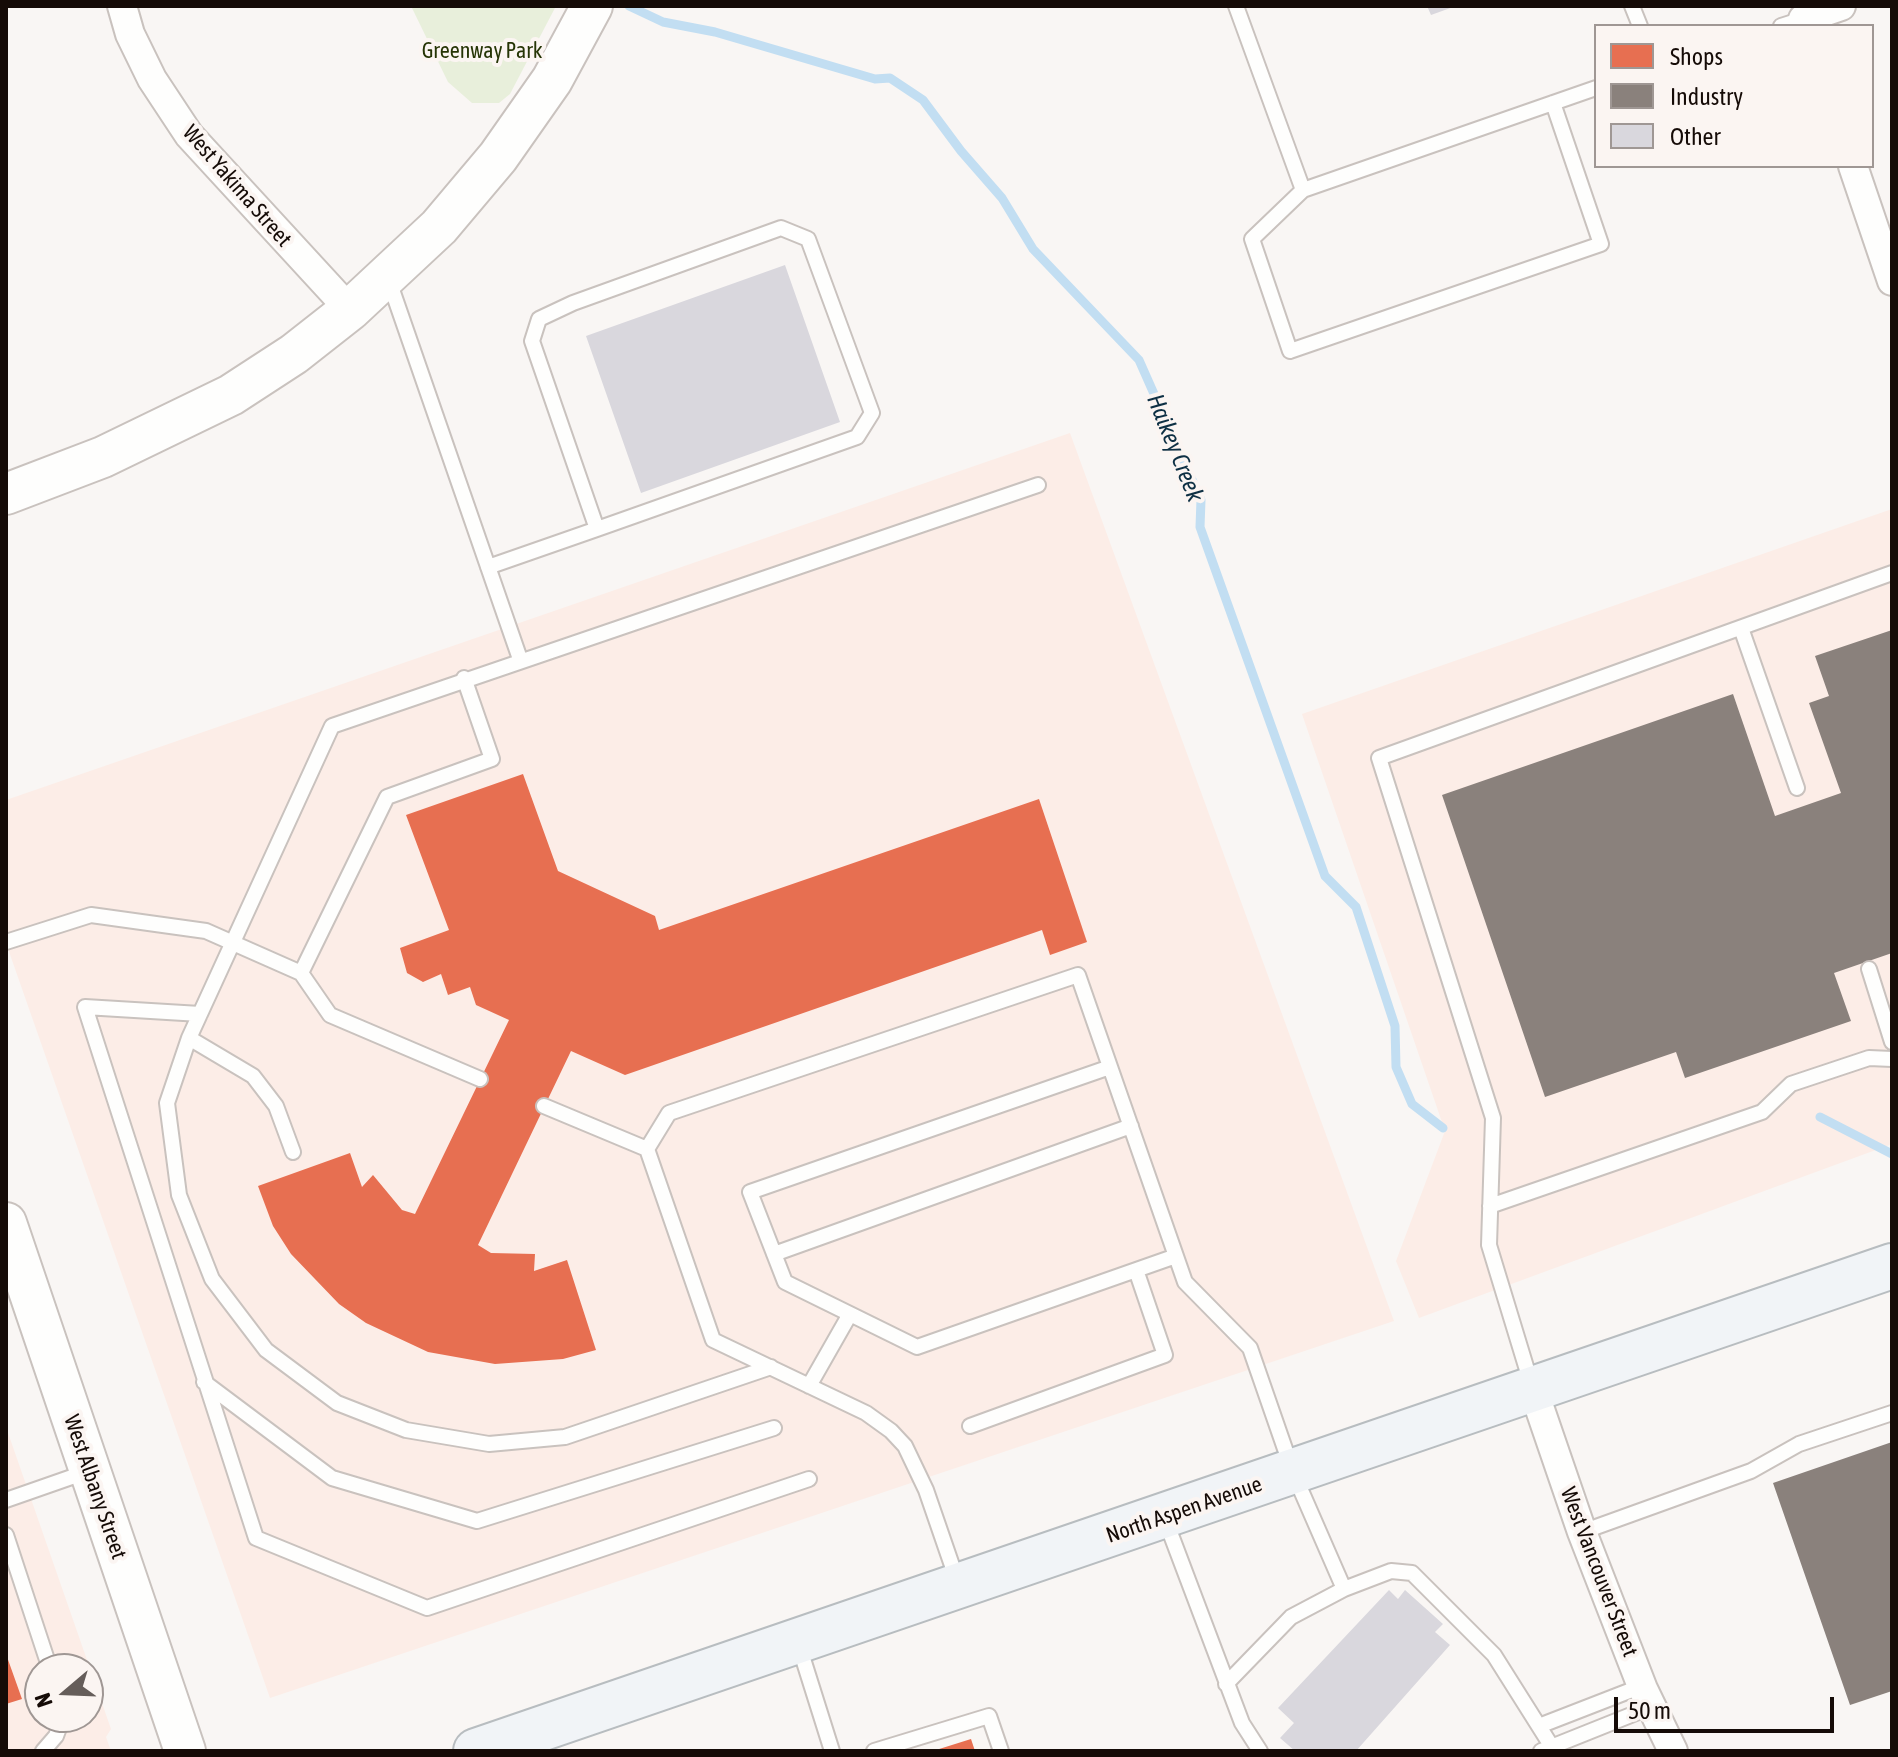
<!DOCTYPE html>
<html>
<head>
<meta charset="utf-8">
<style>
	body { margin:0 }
	#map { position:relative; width:1898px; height:1757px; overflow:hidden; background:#f9f6f4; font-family:"Asap Condensed",sans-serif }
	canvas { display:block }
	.frame { position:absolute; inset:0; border:8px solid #150b07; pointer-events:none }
	.legend { position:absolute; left:1594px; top:24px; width:280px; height:144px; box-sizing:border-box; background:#fbf5f2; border:2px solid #9f9794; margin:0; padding:10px 14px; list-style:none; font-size:24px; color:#150b07 }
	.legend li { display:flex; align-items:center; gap:16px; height:40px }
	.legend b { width:40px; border:2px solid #9f9794 }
	.north { position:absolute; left:24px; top:1653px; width:80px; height:80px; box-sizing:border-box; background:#fbf5f2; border:2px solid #9f9794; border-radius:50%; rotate:251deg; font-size:22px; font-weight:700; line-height:32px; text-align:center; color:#150b07 }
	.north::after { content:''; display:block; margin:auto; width:28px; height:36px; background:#655d5a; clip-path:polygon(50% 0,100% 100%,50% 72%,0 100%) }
	.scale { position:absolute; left:1614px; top:1697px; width:220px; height:36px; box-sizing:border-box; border:4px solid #150b07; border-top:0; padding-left:10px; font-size:24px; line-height:28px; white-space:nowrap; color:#150b07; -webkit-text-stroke:6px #fbf5f2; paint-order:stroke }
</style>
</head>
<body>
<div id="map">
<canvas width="1898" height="1757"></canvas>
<div class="frame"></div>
<ul class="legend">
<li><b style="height:22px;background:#e76f51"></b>Shops</li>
<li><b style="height:22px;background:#8a817c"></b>Industry</li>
<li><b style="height:22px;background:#d9d7dd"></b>Other</li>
</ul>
<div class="north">N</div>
<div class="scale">50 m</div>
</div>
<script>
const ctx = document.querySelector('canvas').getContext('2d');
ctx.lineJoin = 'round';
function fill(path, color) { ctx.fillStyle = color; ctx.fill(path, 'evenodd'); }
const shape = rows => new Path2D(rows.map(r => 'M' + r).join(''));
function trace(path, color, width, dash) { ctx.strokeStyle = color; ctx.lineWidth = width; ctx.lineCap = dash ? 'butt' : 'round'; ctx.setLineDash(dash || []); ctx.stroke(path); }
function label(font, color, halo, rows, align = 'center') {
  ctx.font = font + ' "Asap Condensed",sans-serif'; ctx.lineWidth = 8; ctx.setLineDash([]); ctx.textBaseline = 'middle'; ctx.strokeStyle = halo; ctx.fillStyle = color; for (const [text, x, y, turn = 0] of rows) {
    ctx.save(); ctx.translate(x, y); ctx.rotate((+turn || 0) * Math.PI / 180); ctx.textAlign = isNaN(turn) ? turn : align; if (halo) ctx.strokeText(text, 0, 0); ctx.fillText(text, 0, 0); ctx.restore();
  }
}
const built = shape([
	[1070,433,1394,1321,270,1698,6,943,6,800],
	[1892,509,1892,1144,1419,1318,1396,1261,1445,1131,1302,714],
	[6,1427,111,1729,106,1737,111,1751,6,1751],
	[40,1669,88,1669,88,1717,40,1717]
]);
const green = shape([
	[411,6,556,6,510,94,499,103,472,103,448,82]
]);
const shops = shape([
	[523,774,558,871,655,916,659,930,1039,799,1087,942,1050,955,1042,930,625,1075,571,1051,478,1245,491,1253,535,1254,534,1271,567,1260,596,1350,563,1359,495,1364,428,1352,366,1323,339,1304,291,1254,273,1226,258,1186,350,1153,362,1187,373,1175,402,1210,415,1214,509,1020,476,1005,470,987,448,995,441,974,423,982,407,973,400,948,449,930,406,815],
	[6,1654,22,1699,6,1704],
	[971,1739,975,1751,936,1751,936,1750]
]);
const industry = shape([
	[1892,630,1892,953,1834,973,1851,1021,1685,1078,1676,1052,1545,1097,1442,795,1733,694,1775,816,1841,793,1809,703,1829,696,1815,656],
	[1892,1442,1892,1691,1850,1705,1773,1483]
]);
const stream = shape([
	[629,6,663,22,715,32,875,79,890,78,923,100,961,151,1002,198,1033,249,1139,360,1201,500,1200,527,1325,876,1356,907,1395,1026,1396,1067,1412,1104,1443,1128],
	[1820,1117,1892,1154]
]);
const building = shape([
	[1427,6,1456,6,1431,15],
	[785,265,840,422,641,493,586,336],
	[1389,1590,1398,1599,1405,1590,1443,1624,1435,1632,1450,1645,1356,1751,1295,1751,1280,1738,1294,1723,1278,1708]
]);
const lane = shape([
	[1236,6,1303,190,1596,88],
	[1632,6,1640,26],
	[1781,26,1803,19],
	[1303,190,1252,239,1290,351,1601,244,1553,103],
	[388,278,520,659],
	[488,567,597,529,857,437,872,413,808,239,781,228,573,303,539,319,532,341,597,529],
	[1741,628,1797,788],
	[6,942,91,915,206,931,301,973,330,1015,480,1079],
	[1869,969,1892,1042],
	[301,973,387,797,492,759,464,678],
	[200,1014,85,1007,256,1538,427,1608,809,1479],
	[189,1038,253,1076,276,1106,293,1152],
	[1110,1067,750,1192,785,1282,917,1347,1176,1256],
	[544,1106,647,1149,713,1340,866,1413,891,1431,905,1446,926,1490,957,1580],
	[647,1149,669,1113,1078,975,1185,1282,1250,1348,1293,1472,1344,1589],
	[1490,1206,1762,1112,1791,1084,1869,1058,1892,1059],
	[774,1254,1131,1126],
	[771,1367,565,1437,489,1444,406,1430,337,1403,266,1350,212,1279,179,1195,167,1103,189,1038,332,726,1038,485],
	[204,1382,332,1478,477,1521,774,1428],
	[1531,1383,1489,1245,1493,1118,1379,758,1892,573],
	[809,1386,850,1314],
	[970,1426,1165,1355,1136,1270],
	[6,1500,89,1471],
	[1165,1519,1242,1723,1260,1751],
	[1582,1532,1751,1471,1799,1444,1892,1413],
	[6,1535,50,1669],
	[799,1646,832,1751],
	[1226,1684,1291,1617,1344,1589,1391,1571,1412,1573,1494,1655,1552,1747],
	[1539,1726,1642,1686],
	[43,1751,56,1736,63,1717],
	[874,1751,989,1716,1001,1751],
	[1541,1751,1651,1707]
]);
const street = shape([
	[122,6,130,34,152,79,189,135,350,310],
	[1803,19,1841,6],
	[1853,166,1892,281],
	[1533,1389,1582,1532,1643,1689,1673,1751]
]);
const secondary = shape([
	[6,494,103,457,231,395,294,354,350,310,439,227,498,157,552,80,592,6],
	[6,1223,185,1751]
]);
const primary = shape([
	[476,1751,1892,1266]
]);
const parkNames = [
	["Greenway Park",482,51]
];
const streetNames = [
	["West Yakima Street",237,186,49],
	["West Albany Street",95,1487,71],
	["North Aspen Avenue",1184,1510,-19],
	["West Vancouver Street",1599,1572,69]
];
const waterNames = [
	["Haikey Creek",1175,448,68]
];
fill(built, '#fcede7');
fill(green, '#e8efdb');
fill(shops, '#e76f51');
fill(industry, '#8a817c');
trace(stream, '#c2def2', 9);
fill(building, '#d9d7dd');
trace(lane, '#c9c2be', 18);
trace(street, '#c9c2be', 32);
trace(secondary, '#c9c2be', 44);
trace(primary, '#b8bdc0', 48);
trace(lane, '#fefefd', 14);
trace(street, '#fefefd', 28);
trace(secondary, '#fefefd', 40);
trace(primary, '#f1f4f7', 44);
label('22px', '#263506', '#fbf5f2', parkNames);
label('22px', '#150b07', '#fbf5f2', streetNames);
label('italic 24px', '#0e3044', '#fbf5f2', waterNames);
</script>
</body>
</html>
